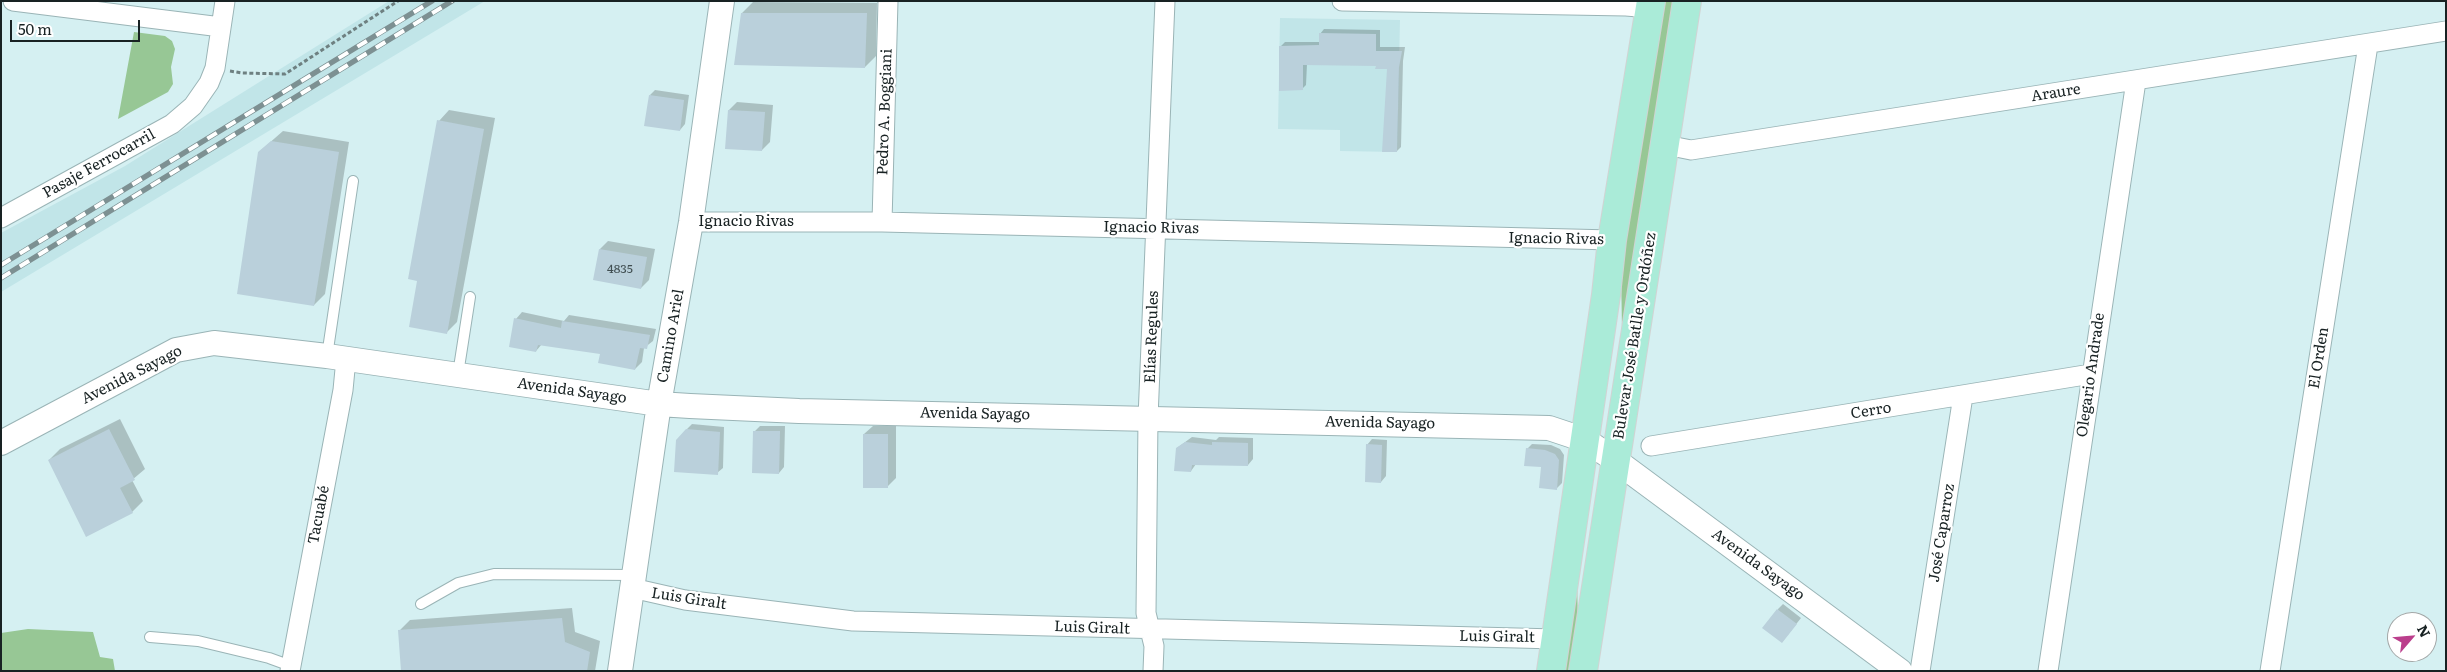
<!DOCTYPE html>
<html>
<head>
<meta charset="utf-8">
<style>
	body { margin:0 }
	#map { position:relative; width:2447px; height:672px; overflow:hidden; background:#d5f0f2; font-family:Literata,serif }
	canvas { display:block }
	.frame { position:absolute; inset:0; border:2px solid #182223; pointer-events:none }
	.north { position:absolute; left:2387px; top:612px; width:50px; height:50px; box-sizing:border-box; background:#fff; border:1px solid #a3a7a7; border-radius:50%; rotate:63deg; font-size:14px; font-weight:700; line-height:20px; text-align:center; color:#182223 }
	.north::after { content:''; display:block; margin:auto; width:18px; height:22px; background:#bb3e8c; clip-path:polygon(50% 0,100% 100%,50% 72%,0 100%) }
	.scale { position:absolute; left:10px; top:20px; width:130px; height:22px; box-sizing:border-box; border:2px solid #182223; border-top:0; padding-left:6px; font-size:15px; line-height:18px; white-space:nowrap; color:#182223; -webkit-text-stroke:4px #fff; paint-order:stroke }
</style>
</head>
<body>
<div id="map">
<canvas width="2447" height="672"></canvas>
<div class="frame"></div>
<div class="north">N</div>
<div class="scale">50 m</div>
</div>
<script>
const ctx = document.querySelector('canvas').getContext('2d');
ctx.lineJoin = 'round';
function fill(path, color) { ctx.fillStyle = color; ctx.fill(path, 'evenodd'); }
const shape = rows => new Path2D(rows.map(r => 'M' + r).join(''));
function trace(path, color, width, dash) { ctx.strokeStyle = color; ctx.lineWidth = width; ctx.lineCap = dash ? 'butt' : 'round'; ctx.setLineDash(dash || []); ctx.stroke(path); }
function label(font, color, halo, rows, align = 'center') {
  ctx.font = font + ' Literata,serif'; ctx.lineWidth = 4.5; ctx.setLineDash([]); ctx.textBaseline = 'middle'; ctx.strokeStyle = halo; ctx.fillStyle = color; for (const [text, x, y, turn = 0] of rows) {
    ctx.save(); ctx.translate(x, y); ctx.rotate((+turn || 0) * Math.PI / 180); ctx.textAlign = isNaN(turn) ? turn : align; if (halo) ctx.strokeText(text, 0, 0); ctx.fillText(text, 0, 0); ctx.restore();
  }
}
const built = shape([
	[389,1,485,1,1,292,1,233,125,166],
	[1280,18,1400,20,1397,152,1340,151,1340,130,1278,129]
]);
const green = shape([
	[1662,1,1674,1,1610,408,1622,330,1621,266],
	[134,32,165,36,172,41,175,49,171,67,173,84,168,92,118,119],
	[1577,572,1578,636,1572,671,1562,671],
	[28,629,93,632,100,657,113,659,115,671,1,671,1,633]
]);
const shadow = shape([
	[753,2,877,3,876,56,865,67,742,13],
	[1324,29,1380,30,1380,47,1405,47,1403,61,1401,147,1397,151,1388,68,1377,65,1307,64,1306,85,1302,89,1280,47,1285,42,1320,42,1320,34],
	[655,90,689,95,685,124,680,130,650,95],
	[737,102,773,105,770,142,762,150,729,110],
	[449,110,495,118,457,322,446,333,419,280,439,121],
	[283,131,349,142,325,294,314,305,259,152],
	[608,241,655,249,649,280,641,288,595,279,600,249],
	[522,312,564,321,569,315,656,329,653,341,644,348,642,362,635,369,602,353,542,344,536,351,516,319],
	[120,419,145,469,132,480,143,501,132,512,49,460,60,449],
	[692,424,724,427,723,468,717,473,686,430],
	[760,426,785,426,784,467,779,473,755,431],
	[873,426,896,426,896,478,888,486,864,434],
	[1192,437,1216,440,1219,437,1253,438,1253,459,1248,465,1196,464,1191,471,1177,448],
	[1372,439,1387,440,1386,476,1381,482,1367,445],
	[1532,444,1551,445,1560,449,1564,455,1562,483,1557,488,1542,466,1527,449],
	[1783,604,1801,618,1782,642,1778,609],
	[572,608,575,632,600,641,595,671,402,671,400,630,410,620]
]);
const building = shape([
	[741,13,867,13,865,68,734,65],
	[1319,33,1376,34,1376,51,1402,51,1399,67,1397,152,1382,152,1387,69,1375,69,1376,66,1303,65,1303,90,1279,91,1279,46,1319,45],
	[649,95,684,100,680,131,644,126],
	[728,110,765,112,762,151,725,149],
	[437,120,484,129,447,334,409,327,417,281,408,279],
	[271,141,339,152,314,306,237,294,258,152],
	[599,249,647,257,641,289,593,280],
	[514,318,561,328,562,321,650,335,647,349,640,348,635,370,598,363,600,354,538,345,536,352,509,347],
	[109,429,135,480,120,488,133,513,86,537,48,460],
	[686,429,720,432,718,475,674,472,676,440],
	[753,431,780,431,779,474,752,473],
	[863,434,888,434,888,488,863,488],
	[1185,442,1212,445,1212,442,1248,443,1248,466,1192,465,1191,472,1174,471,1176,448],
	[1366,444,1382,445,1381,483,1365,482],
	[1526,448,1545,450,1555,454,1559,460,1557,490,1539,488,1541,467,1524,466],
	[1777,609,1797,624,1782,643,1762,628],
	[562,618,565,642,590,652,587,671,401,671,398,630]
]);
const path = shape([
	[230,71,242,73,285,74,398,1]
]);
const service = shape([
	[327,356,353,181],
	[458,374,470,297],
	[421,604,458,583,494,574,633,575],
	[150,637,198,641,269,658,291,666]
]);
const minor = shape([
	[13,1,221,27],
	[1342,1,1626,6,1650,8],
	[1666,145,1691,150,2446,31],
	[1,218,172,124,193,106,209,83,215,68,225,1],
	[691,222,882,222,1612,240],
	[882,222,888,1],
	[1651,446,2091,374],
	[632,588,685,600,853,621,1556,639],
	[290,671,343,390,346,359],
	[1153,671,1154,646,1146,613,1148,418,1165,1],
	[1920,671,1963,396],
	[2048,671,2136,81],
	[2270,671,2368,45]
]);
const tertiary = shape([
	[1,443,176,350,214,343,327,356,659,404,690,406,799,411,1549,428,1585,440,1615,460,1900,671],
	[620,671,659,404,691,222,722,1]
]);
const primary = shape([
	[1551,671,1606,295,1612,240,1651,1],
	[1583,671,1687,1]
]);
const rail = shape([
	[1,265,432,1],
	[1,278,452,1]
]);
const numberNames = [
	["4835",620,269]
];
const streetNames = [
	["Araure",2056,93,-9],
	["Pedro A. Boggiani",885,112,-88],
	["Pasaje Ferrocarril",99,164,-29],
	["Ignacio Rivas",746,222],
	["Ignacio Rivas",1151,228,1],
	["Ignacio Rivas",1556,239,1],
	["Camino Ariel",671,336,-80],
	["Bulevar José Batlle y Ordóñez",1635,336,-81],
	["Elías Regules",1152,337,-88],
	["El Orden",2319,358,-81],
	["Avenida Sayago",132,375,-27],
	["Olegario Andrade",2091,375,-82],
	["Avenida Sayago",572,391,8],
	["Cerro",1871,411,-9],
	["Avenida Sayago",975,414,1],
	["Avenida Sayago",1380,423,1],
	["Tacuabé",319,515,-79],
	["José Caparroz",1942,533,-81],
	["Avenida Sayago",1758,565,36],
	["Luis Giralt",689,599,9],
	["Luis Giralt",1092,628,2],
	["Luis Giralt",1497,637,1]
];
fill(built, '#c1e5e8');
fill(green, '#97c795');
fill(shadow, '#0003');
fill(building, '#bad0db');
trace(service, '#9ab4b6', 12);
trace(minor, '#9ab4b6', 21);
trace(tertiary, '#9ab4b6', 26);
trace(primary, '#d1d3d3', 30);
trace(path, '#6e8081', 3, [4, 2.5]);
trace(service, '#fff', 10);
trace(minor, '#fff', 19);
trace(tertiary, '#fff', 24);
trace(primary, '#aaebd8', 28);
trace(rail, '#7d9092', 5.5);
trace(rail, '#fff', 4, [11]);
label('12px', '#404e51', null, numberNames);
label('15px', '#182223', '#fff', streetNames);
</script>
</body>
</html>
